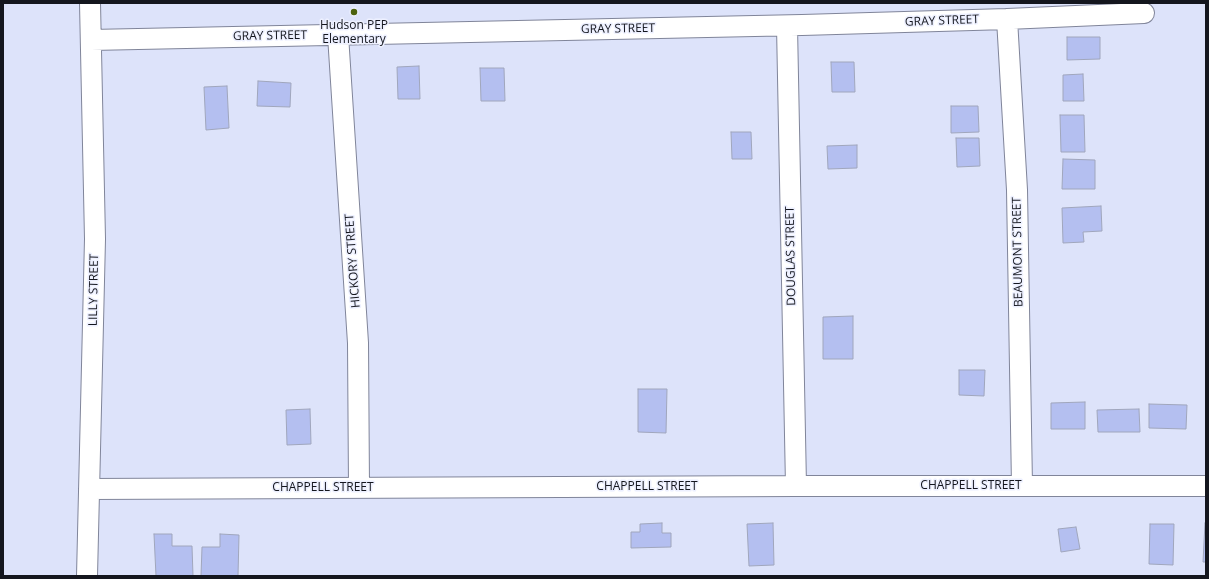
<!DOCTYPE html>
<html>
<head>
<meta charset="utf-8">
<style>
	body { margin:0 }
	#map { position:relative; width:1209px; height:579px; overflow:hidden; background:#dde3fa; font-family:"Open Sans",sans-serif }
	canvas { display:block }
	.frame { position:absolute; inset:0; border:4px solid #14161e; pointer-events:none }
</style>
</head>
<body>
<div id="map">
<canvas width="1209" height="579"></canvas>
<div class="frame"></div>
</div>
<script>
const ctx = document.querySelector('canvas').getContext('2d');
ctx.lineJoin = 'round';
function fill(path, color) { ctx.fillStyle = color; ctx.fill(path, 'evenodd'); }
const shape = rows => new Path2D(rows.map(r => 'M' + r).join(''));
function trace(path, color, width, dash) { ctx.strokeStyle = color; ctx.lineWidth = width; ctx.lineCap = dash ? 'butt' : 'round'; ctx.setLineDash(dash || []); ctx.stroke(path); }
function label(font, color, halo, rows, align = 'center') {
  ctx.font = font + ' "Open Sans",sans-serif'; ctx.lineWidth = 3; ctx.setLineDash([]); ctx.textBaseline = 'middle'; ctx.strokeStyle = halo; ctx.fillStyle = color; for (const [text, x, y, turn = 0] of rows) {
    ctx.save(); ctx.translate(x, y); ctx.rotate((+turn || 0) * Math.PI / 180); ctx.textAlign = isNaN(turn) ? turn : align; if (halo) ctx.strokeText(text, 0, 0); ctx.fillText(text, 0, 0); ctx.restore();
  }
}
const building = shape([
	[1067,37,1100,37,1100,59,1067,60,1067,37],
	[831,62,854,62,855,92,832,92,831,62],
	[419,66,420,99,398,99,397,67,419,66],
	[480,68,504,68,505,101,481,101,480,68],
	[1083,74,1084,101,1063,101,1063,75,1083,74],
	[258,81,291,83,290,107,257,106,258,81],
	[227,86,229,128,206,130,204,87,227,86],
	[951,106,978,106,979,132,951,133,951,106],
	[1060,115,1084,115,1085,152,1061,152,1060,115],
	[731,132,751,132,752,159,732,159,731,132],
	[956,138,979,138,980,166,957,167,956,138],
	[857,145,857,168,828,169,827,146,857,145],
	[1063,159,1095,160,1095,189,1062,189,1063,159],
	[1101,206,1102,231,1083,232,1084,242,1063,243,1062,208,1101,206],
	[853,316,853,359,823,359,823,317,853,316],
	[959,370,985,370,984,396,959,395,959,370],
	[638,389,667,389,666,433,638,432,638,389],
	[1085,402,1085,429,1051,429,1051,403,1085,402],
	[1149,404,1187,405,1186,429,1149,428,1149,404],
	[310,409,311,444,287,445,286,410,310,409],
	[1139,409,1140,432,1098,432,1097,410,1139,409],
	[662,523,662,533,671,533,671,547,631,548,631,532,640,532,640,524,662,523],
	[773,523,774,565,749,566,747,524,773,523],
	[1205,523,1206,523,1206,562,1203,562,1205,523],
	[1150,524,1174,524,1173,565,1149,564,1150,524],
	[1076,527,1080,549,1061,552,1058,529,1076,527],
	[154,534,172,534,172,546,192,546,193,576,156,576,154,534],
	[220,534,239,535,238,576,201,576,202,547,220,547,220,534]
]);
const minor = shape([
	[1007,19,1017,190,1022,486],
	[787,26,796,486],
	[338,35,358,343,359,488],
	[91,40,802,25,1007,19,1144,13],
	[89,489,796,486,1206,486],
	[87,576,95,239,90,3]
]);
const markers = [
	[354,12,4,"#4c620e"]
];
const streetNames = [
	["GRAY STREET",942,21,-2],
	["GRAY STREET",618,29,-1],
	["GRAY STREET",270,36,-1],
	["BEAUMONT STREET",1018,252,-91],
	["DOUGLAS STREET",791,256,-91],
	["HICKORY STREET",353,261,-94],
	["LILLY STREET",94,290,-89],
	["CHAPPELL STREET",971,486],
	["CHAPPELL STREET",647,487],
	["CHAPPELL STREET",323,488]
];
const poiNames = [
	["Hudson PEP",354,26],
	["Elementary",354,40]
];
fill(building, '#b4bff0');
trace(building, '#a0a6bc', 1);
trace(minor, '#80859a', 22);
trace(minor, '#fff', 20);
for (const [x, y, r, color] of markers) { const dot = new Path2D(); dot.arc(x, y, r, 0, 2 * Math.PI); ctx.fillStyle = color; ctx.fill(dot); trace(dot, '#edf0ff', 1.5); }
label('12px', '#14161e', '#edf0ff', streetNames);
label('12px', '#14161e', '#edf0ff', poiNames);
</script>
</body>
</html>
